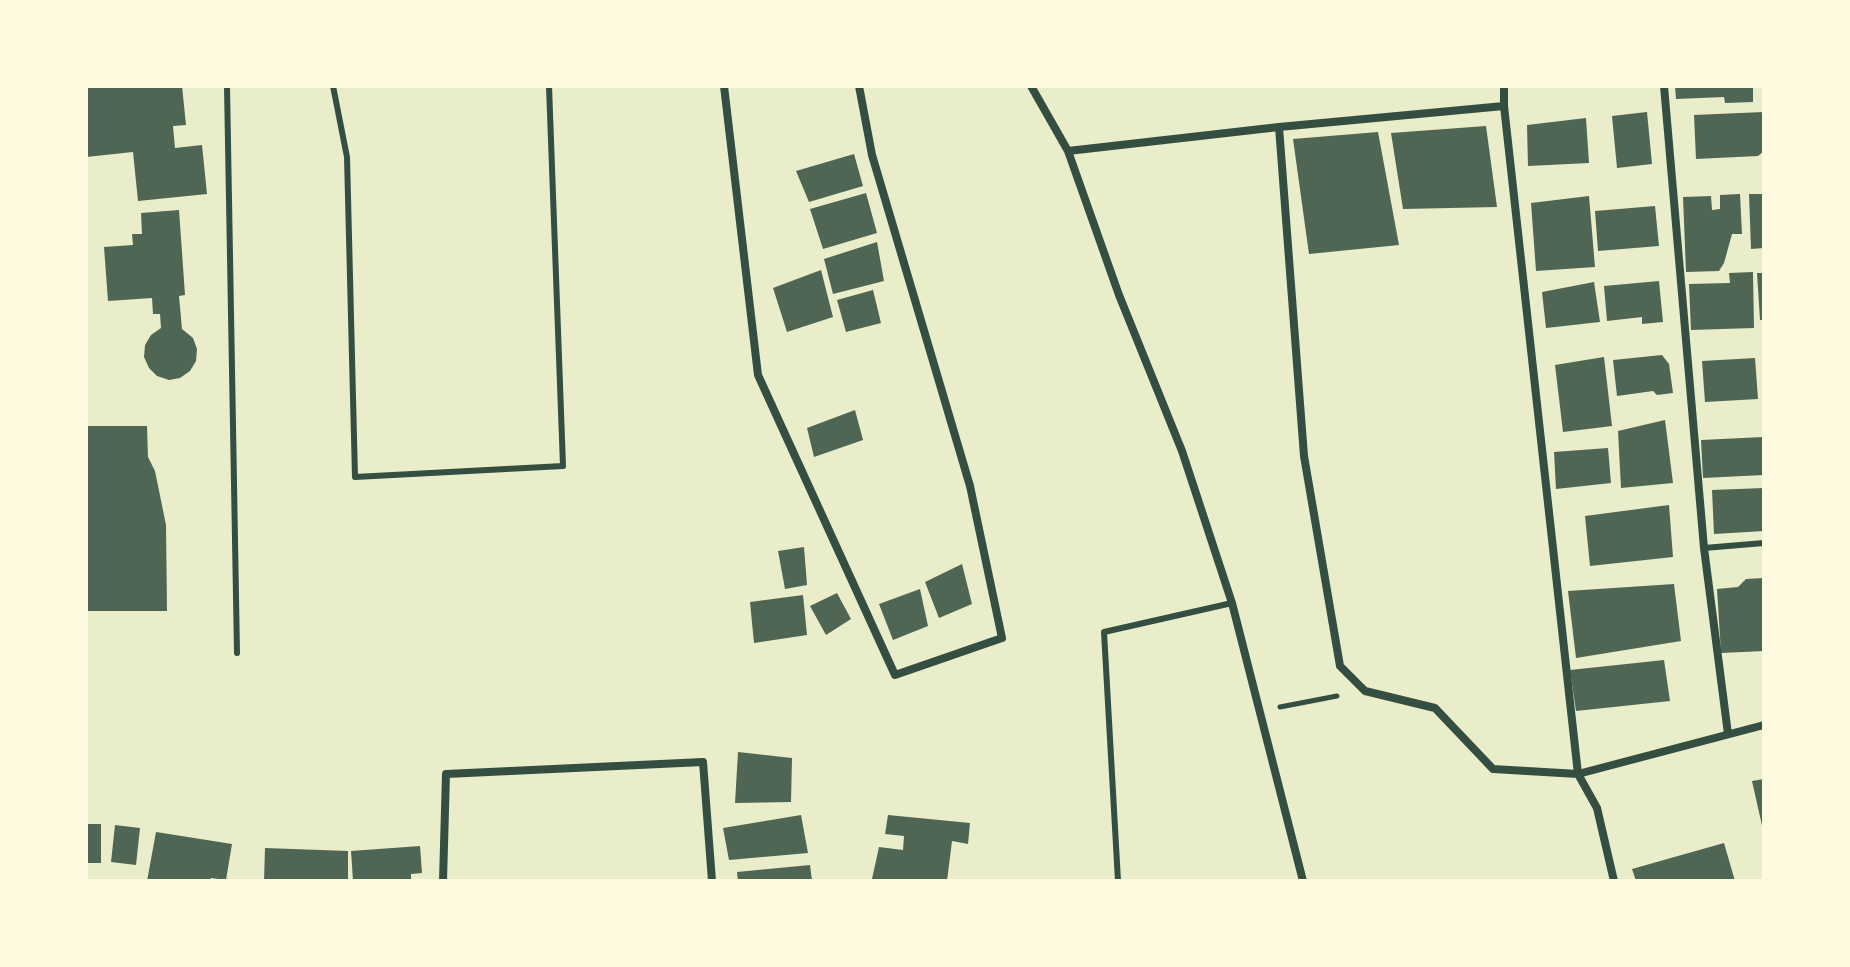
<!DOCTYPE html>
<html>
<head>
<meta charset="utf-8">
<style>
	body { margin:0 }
	#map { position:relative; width:1850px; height:967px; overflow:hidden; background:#e9edc9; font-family:Jost,sans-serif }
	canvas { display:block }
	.frame { position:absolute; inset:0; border:88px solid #fefae0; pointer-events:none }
</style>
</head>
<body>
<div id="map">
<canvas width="1850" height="967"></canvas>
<div class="frame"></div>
</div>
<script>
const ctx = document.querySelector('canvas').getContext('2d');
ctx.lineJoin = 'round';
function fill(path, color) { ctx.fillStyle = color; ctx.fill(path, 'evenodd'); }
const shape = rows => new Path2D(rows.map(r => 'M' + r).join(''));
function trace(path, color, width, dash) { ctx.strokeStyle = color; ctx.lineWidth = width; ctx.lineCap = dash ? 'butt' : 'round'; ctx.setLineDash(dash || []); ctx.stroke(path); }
const building = shape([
	[86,86,182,86,186,125,173,126,175,148,202,145,207,194,138,201,133,152,86,157],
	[1675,86,1753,86,1753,102,1725,103,1724,97,1676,99],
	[1647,112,1652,164,1617,168,1612,116],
	[1764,112,1764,151,1758,156,1696,159,1694,115],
	[1586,118,1589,163,1528,166,1527,125],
	[1486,126,1497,207,1403,209,1391,133],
	[1378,132,1399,245,1309,254,1293,139],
	[854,154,863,186,809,202,796,171],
	[866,193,877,233,823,249,810,209],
	[1740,194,1742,234,1732,234,1724,263,1719,271,1686,272,1683,197,1711,196,1712,210,1720,209,1720,195],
	[1749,194,1764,194,1764,248,1751,249],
	[1589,196,1595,267,1536,271,1531,203],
	[1655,206,1659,246,1598,251,1595,211],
	[179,210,185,295,179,296,182,329,193,338,197,349,196,361,190,371,180,378,169,380,157,376,149,368,144,357,145,345,151,335,161,328,160,314,153,314,152,298,108,301,104,247,133,245,132,234,142,234,141,213],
	[877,242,884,281,833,294,824,259],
	[821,270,833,317,787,332,773,288],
	[1753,272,1754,328,1691,330,1689,284,1730,283,1729,273],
	[1757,273,1764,273,1764,320,1760,320],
	[1659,281,1663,322,1642,324,1642,317,1607,321,1604,286],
	[1594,282,1600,322,1546,328,1542,292],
	[873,290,881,323,846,332,837,300],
	[1662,355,1669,364,1673,393,1657,395,1653,391,1617,396,1613,360],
	[1604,357,1612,426,1563,432,1555,365],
	[1755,358,1758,399,1705,402,1702,361],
	[855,410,863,440,814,457,807,428],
	[1665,420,1673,483,1621,488,1618,431],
	[86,426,147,426,148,457,155,471,166,525,167,611,86,611],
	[1763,437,1764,475,1703,478,1701,440],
	[1608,448,1611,483,1556,489,1554,452],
	[1764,488,1764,531,1714,534,1712,490],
	[1669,505,1673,557,1590,566,1585,516],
	[804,547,807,585,785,589,778,551],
	[962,564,972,604,939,618,925,582],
	[1764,578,1764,651,1721,653,1717,589,1738,587,1746,579],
	[1674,584,1681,641,1576,658,1568,591],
	[920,589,928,626,893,640,879,604],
	[837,593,851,619,826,635,810,606],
	[803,595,807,635,754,643,750,602],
	[1664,660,1670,701,1576,711,1570,670],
	[738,752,792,758,791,802,735,803],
	[1764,779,1764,830,1763,830,1752,781],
	[801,815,808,853,729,860,723,828],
	[888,815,970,823,968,844,952,841,947,881,882,881,872,879,879,847,903,850,904,836,885,834],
	[86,824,101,824,101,863,86,863],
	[115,825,140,828,136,865,111,862],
	[156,832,232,844,226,880,211,878,210,881,147,881],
	[1724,843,1735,881,1636,881,1632,869],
	[420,846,422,873,411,874,411,881,353,881,351,851],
	[265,848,348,851,348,881,264,881],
	[810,865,812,881,738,881,737,872]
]);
const path = shape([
	[1280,707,1337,696]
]);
const service = shape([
	[227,86,237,653],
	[333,86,347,157,355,477,563,466,549,86],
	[1704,548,1764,543],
	[1118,881,1104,632,1232,603]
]);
const minor = shape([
	[724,86,758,375,895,675,1002,638,970,486,872,155,859,86],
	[1031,86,1068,151,1119,295,1182,451,1232,603,1303,881],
	[1504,86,1504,106,1578,774,1597,808,1614,881],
	[1664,86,1704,548,1728,734],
	[1279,127,1304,456,1340,666,1365,691,1435,708,1493,769,1578,774,1764,725],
	[1068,151,1279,127,1504,106],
	[443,881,446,774,703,762,712,881]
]);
fill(building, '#4f6655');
trace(path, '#344e41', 5);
trace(service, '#344e41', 6);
trace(minor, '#344e41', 8);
</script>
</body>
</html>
